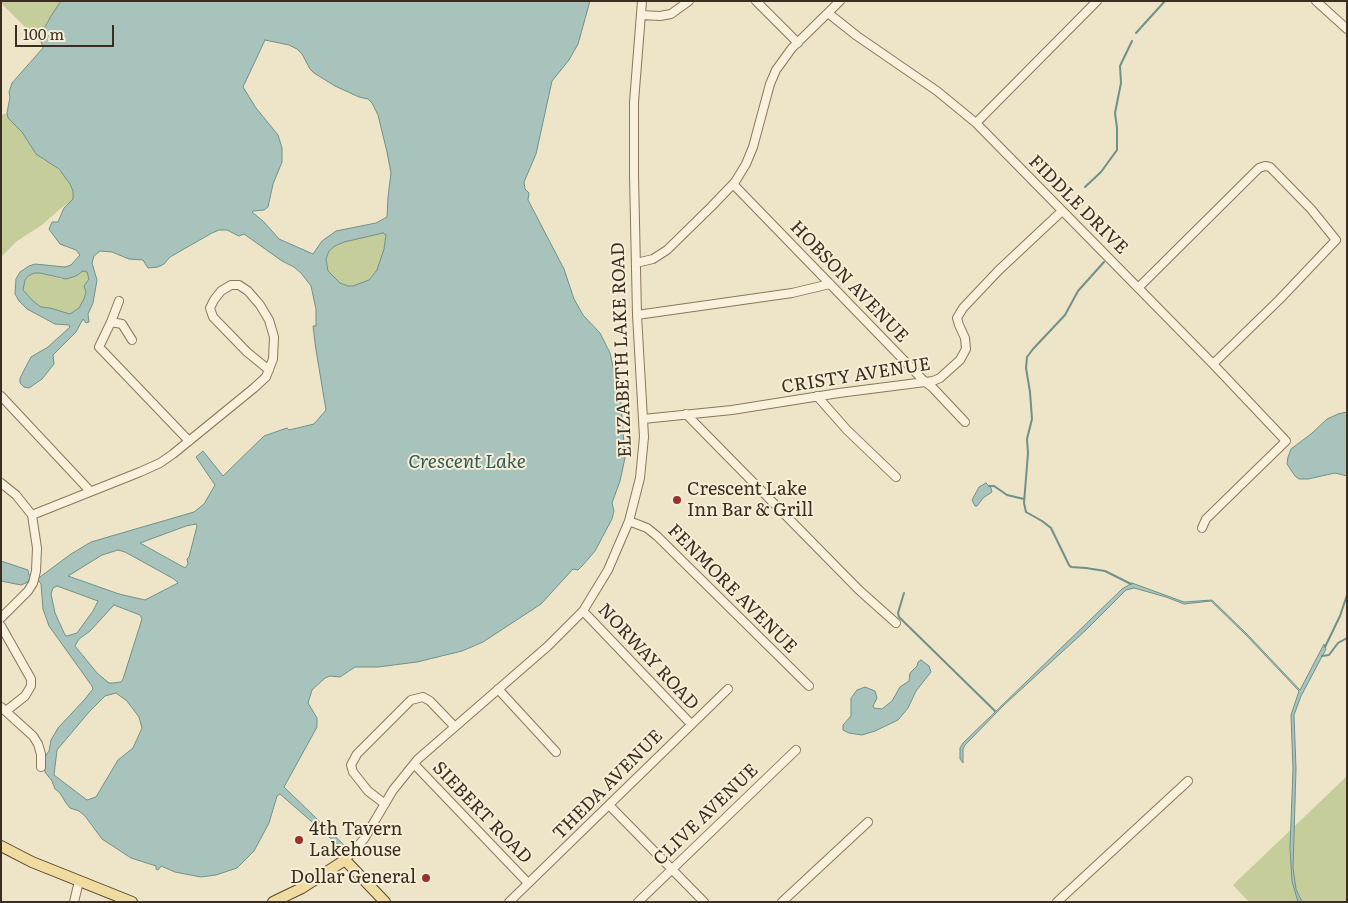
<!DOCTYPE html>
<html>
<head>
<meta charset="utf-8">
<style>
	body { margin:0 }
	#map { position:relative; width:1348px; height:903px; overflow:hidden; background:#eee4c7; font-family:Literata,serif }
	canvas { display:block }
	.frame { position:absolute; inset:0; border:2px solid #3b2e20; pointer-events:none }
	.scale { position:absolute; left:15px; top:25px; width:99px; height:22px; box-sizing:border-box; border:2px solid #3b2e20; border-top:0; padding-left:6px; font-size:15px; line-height:18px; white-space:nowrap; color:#3b2e20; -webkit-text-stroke:4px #f6eed7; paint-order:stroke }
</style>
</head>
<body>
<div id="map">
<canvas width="1348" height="903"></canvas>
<div class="frame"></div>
<div class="scale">100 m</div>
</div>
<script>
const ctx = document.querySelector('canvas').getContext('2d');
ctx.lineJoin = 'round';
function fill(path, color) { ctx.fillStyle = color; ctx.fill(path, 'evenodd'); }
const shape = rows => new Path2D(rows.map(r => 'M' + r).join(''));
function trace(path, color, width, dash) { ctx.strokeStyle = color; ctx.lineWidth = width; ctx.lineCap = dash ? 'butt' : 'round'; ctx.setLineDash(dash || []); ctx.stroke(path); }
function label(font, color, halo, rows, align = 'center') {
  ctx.font = font + ' Literata,serif'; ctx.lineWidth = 4; ctx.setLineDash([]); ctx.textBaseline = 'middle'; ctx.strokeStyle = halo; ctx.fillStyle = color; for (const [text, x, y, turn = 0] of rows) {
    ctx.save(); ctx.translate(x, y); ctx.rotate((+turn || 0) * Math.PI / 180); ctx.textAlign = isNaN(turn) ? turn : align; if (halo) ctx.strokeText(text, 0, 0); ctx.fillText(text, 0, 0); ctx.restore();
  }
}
const green = shape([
	[1,1,61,1,45,26,41,41,42,44,1,3],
	[7,113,8,118,22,132,36,154,49,161,67,178,73,190,74,196,71,201,60,209,42,225,17,241,1,257,1,115],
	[382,233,386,235,384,249,377,270,369,280,353,286,348,286,340,283,328,271,326,259,329,251,335,246,344,242],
	[84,270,87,272,89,279,84,286,86,292,84,299,79,308,70,314,50,308,41,307,33,301,23,291,25,280,28,276,34,273,40,273,61,279],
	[1347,776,1347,902,1249,902,1233,885]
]);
const water = shape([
	[61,1,590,1,578,44,569,60,552,81,536,154,524,182,525,189,529,193,528,200,564,269,574,299,583,315,600,333,610,353,621,403,625,458,620,481,612,503,614,511,612,519,595,551,583,565,578,570,573,569,541,604,483,642,462,651,417,662,378,667,355,667,340,677,330,676,325,678,312,690,308,703,317,718,317,727,284,787,345,846,343,849,280,794,277,796,269,823,254,851,237,868,216,875,201,877,175,872,161,866,158,870,156,869,156,866,131,858,102,839,85,816,79,811,70,808,66,803,60,793,55,789,52,781,45,772,44,758,49,751,51,740,58,728,85,699,93,689,92,686,49,626,43,609,41,584,39,581,29,579,28,582,21,585,1,581,1,561,28,570,29,575,40,577,71,554,91,542,194,512,204,504,215,485,196,457,203,451,223,476,264,436,287,428,289,430,314,424,326,410,316,350,313,326,316,326,316,309,311,286,301,273,294,267,282,261,244,234,239,236,227,230,219,230,212,233,170,257,164,264,158,267,148,268,143,260,129,259,112,252,100,251,94,256,92,263,97,280,93,303,88,314,89,322,86,323,83,319,76,332,53,355,54,364,42,379,29,388,24,387,20,383,20,378,31,357,48,347,70,327,69,325,55,324,27,309,19,301,15,294,16,279,20,272,29,266,35,264,65,267,71,265,80,255,76,250,60,244,49,229,52,222,58,222,64,208,73,199,73,191,70,184,59,169,36,154,22,132,8,118,7,113,10,97,9,92,12,83,43,48,41,41,41,34,51,16,61,1],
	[265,40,289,45,297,49,302,54,310,69,314,73,335,86,359,97,368,99,372,103,378,115,387,152,391,173,388,197,387,217,376,223,336,231,322,241,313,254,279,239,264,222,252,212,253,211,264,210,268,207,273,184,282,162,282,148,278,135,256,108,243,87,265,40],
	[383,233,386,235,384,249,377,270,369,280,353,286,348,286,340,283,328,271,326,259,329,251,335,246,344,242,383,233],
	[83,271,87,272,89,279,84,286,86,292,84,299,79,308,70,314,50,308,41,307,33,301,23,290,25,280,28,276,34,273,40,273,66,279,76,276,83,271],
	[196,524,197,526,189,557,187,559,188,564,185,568,140,543,186,526,196,524],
	[118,550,125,552,174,579,178,583,145,600,119,594,68,576,102,555,118,550],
	[57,586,98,601,93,611,77,633,67,636,65,635,55,613,51,594,53,588,57,586],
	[114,605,140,615,142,619,123,679,121,682,113,683,109,683,97,673,75,646,79,639,90,631,114,605],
	[116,693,127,701,139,717,142,728,133,748,118,760,96,797,87,800,54,775,57,750,89,712,105,696,116,693],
	[1347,412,1347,476,1335,473,1308,479,1299,479,1295,476,1287,464,1288,457,1291,449,1311,434,1327,419,1338,414,1347,412],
	[986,483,991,488,992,492,983,498,977,506,975,506,972,500,979,487,986,483],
	[1132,583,1184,602,1212,600,1247,634,1300,690,1324,644,1326,649,1301,696,1294,715,1296,769,1293,868,1296,889,1302,902,1298,902,1292,881,1290,848,1293,769,1291,715,1299,691,1246,635,1211,601,1184,604,1166,597,1134,588,1126,590,1086,630,1004,705,965,745,963,749,963,763,960,759,960,748,963,743,1122,589,1132,583],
	[921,660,929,666,931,672,916,691,908,708,898,720,875,731,862,735,849,733,843,730,843,725,851,716,851,698,857,690,865,687,875,691,877,698,873,706,874,708,882,709,892,701,900,687,909,681,910,673,917,666,918,662,921,660]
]);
const stream = shape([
	[1136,33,1165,1],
	[1085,187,1101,172,1117,150,1117,128,1115,113,1121,83,1120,66,1132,41],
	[1104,262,1078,291,1065,315,1033,349,1027,357,1026,368,1030,392,1032,419,1027,439,1028,453,1024,503,1026,512,1042,521,1051,528,1069,565,1071,567,1086,568,1105,571,1131,584],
	[989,486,994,486,1007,495,1024,499],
	[904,593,898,613,899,617,995,711],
	[1325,647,1340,616,1347,595],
	[1322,656,1329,655,1338,643,1347,638]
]);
const minor = shape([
	[756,1,798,43],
	[1316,1,1347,29],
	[828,13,857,36,937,91,976,123,1213,364,1286,441,1206,519,1202,528],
	[641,15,660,16,671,14,689,1],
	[976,123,1097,1],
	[733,184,925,382,932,387,965,422],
	[636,263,653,259,667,250,711,207,735,182,746,164,753,147,770,84,776,70,792,48,840,1],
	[1138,288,1259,168,1265,166,1270,167,1311,209,1336,240,1279,300,1213,364],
	[637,315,792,293,830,284],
	[111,322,119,301],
	[132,340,122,324,111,322,99,347,189,441],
	[1,396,90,491],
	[817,396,847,430,896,477],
	[686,414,859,590,896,623],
	[643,419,732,410,839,393,933,381,940,378,960,360,966,349,965,338,959,325,957,318,963,308,999,270,1062,211],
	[1,483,16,495,32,515,37,548,36,571,33,583,28,591,1,618],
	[32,515,140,472,160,463,173,454,254,388,266,377,273,359,274,337,269,320,260,305,248,291,239,285,231,285,221,291,214,300,210,308,213,317,247,352,269,370],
	[629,521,647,528,657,536,809,686],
	[583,611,691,724],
	[1,626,31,679,31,686,25,696,6,711],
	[498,689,556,752],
	[1,707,33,736,38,744,41,754,41,767],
	[414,764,528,883],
	[385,804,368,791,353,772,351,765,357,754,411,700,423,697,430,701,454,726],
	[609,805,704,902],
	[345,860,364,839,393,790,418,759,548,646,583,611,608,570,629,521,640,478,644,437,637,315,634,175,634,102,642,1],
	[74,902,79,881],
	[509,902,728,689],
	[638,902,796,750],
	[782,902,868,822],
	[1057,902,1188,781]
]);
const major = shape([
	[1,846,32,862,132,902],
	[273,902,302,888,345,860,385,902]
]);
const markers = [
	[677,500,5,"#99312d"],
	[299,840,5,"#99312d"],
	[426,878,5,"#99312d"]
];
const streetNames = [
	["FIDDLE DRIVE",1078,205,45],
	["HOBSON AVENUE",849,282,46],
	["ELIZABETH LAKE ROAD",622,350,-92],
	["CRISTY AVENUE",856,376,-9],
	["FENMORE AVENUE",732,589,45],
	["NORWAY ROAD",648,657,47],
	["THEDA AVENUE",608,785,-45],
	["SIEBERT ROAD",482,813,46],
	["CLIVE AVENUE",706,815,-44]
];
const poiNames = [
	["Crescent Lake",687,490],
	["Inn Bar & Grill",687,511],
	["4th Tavern",309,830],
	["Lakehouse",309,851],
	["Dollar General",416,878,"right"]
];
const waterNames = [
	["Crescent Lake",467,462]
];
fill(green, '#c5cd9b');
fill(water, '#a8c2bc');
trace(water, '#6f918a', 1);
trace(stream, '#6f918a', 2);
trace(minor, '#8a775c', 10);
trace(major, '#584530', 12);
trace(minor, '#f9f1db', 8);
trace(major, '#f0dba0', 10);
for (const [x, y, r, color] of markers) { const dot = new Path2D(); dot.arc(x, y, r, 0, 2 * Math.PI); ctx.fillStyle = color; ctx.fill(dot); trace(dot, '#f6eed7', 2); }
label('18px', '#3b2e20', '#f6eed7', streetNames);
label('18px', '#3b2e20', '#f6eed7', poiNames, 'left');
label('italic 19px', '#2f5a59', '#f6eed7', waterNames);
</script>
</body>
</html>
